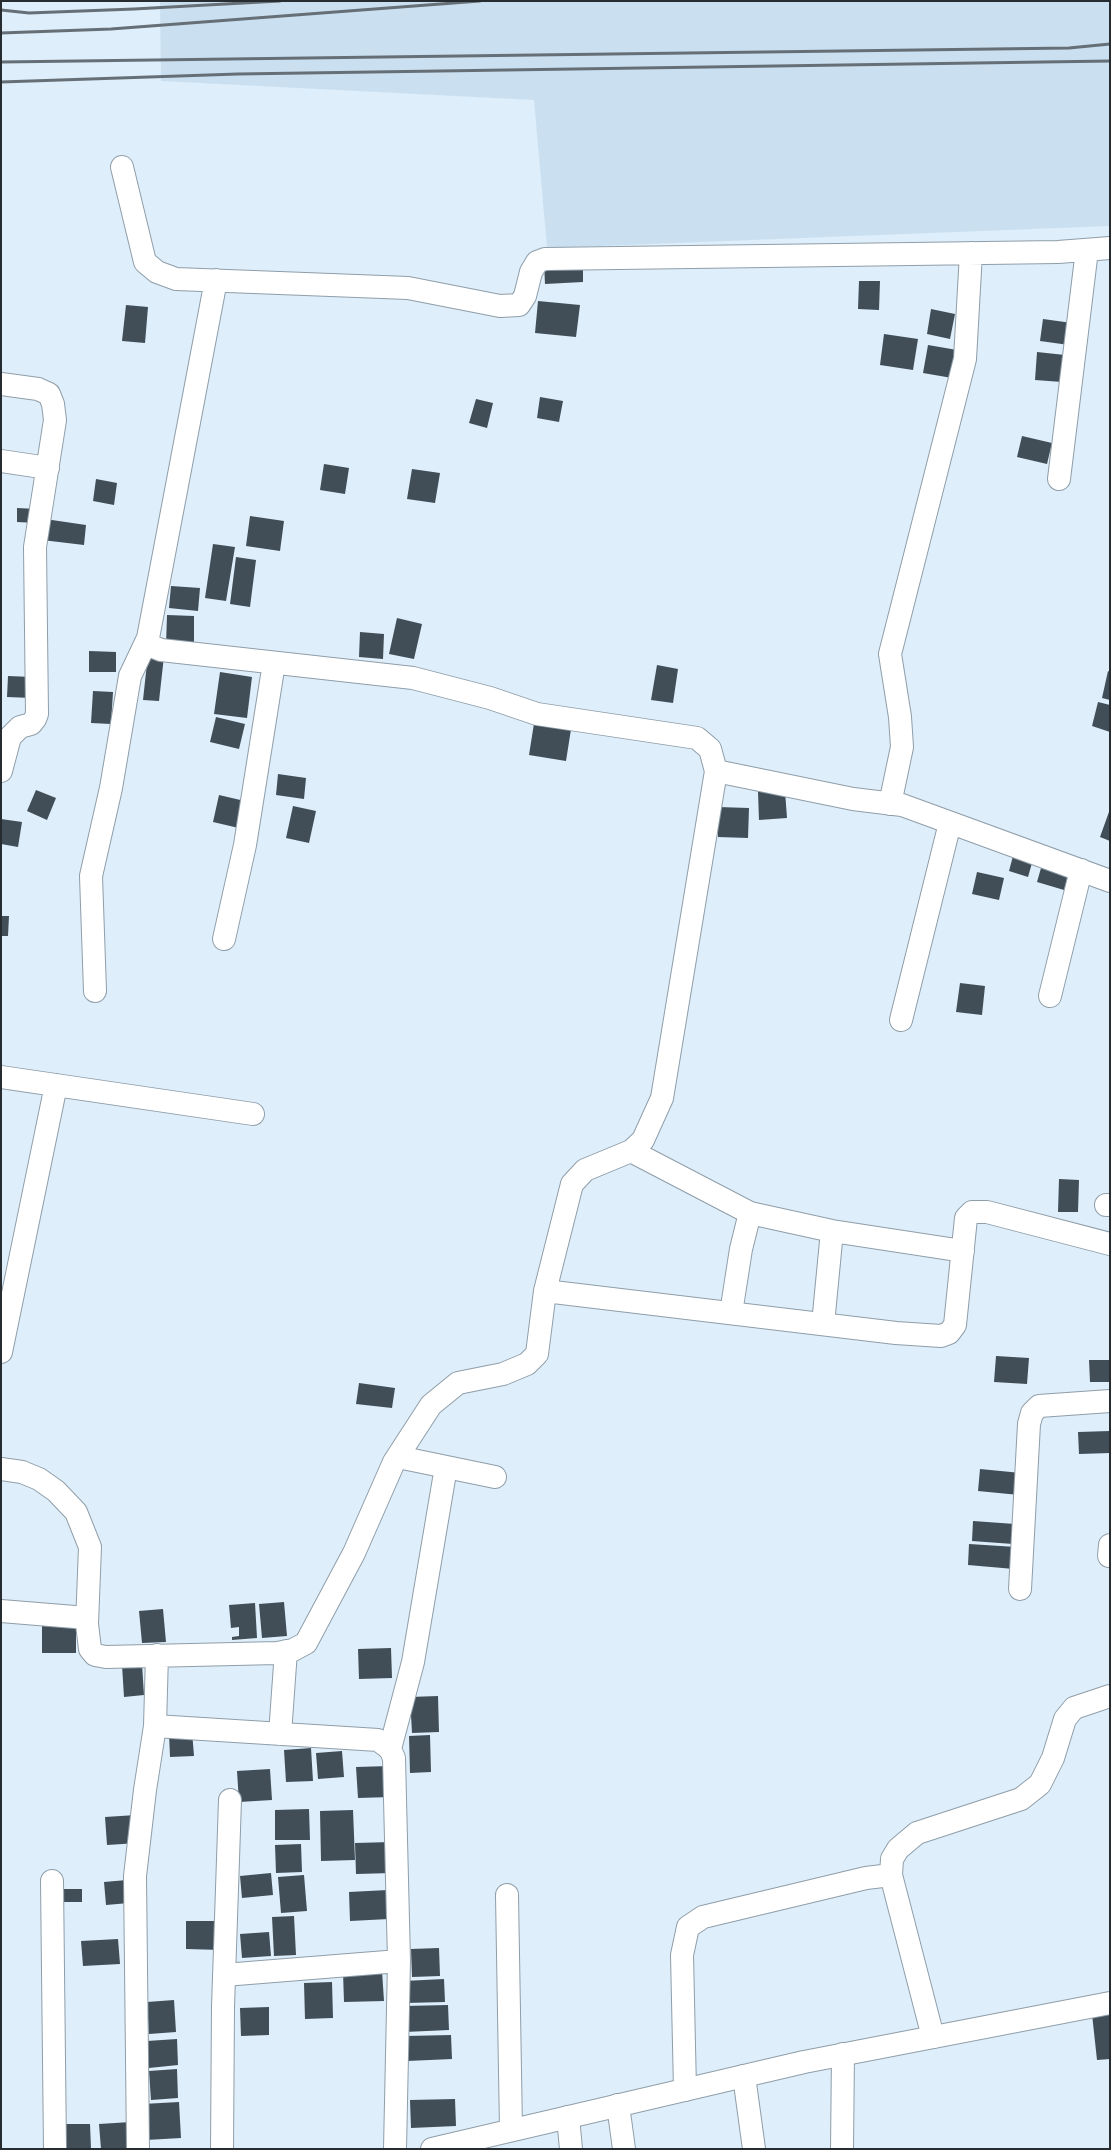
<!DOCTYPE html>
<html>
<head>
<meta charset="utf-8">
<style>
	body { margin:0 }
	#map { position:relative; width:1111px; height:2150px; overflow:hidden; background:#deeefa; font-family:"Space Grotesk",sans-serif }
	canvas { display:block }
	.frame { position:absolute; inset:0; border:2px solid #262c30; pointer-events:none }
</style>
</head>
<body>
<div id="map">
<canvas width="1111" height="2150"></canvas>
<div class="frame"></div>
</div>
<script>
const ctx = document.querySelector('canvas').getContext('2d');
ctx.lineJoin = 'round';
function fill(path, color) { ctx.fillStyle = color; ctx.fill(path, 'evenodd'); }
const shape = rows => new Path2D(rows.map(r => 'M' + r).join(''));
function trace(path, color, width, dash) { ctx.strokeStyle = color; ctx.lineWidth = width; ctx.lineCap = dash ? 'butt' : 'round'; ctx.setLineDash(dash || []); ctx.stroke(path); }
const built = shape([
	[160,1,1110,1,1110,226,547,248,534,100,161,81]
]);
const building = shape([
	[583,261,583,282,545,284,544,263],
	[859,281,880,281,879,310,858,309],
	[538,301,580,305,576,337,535,333],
	[126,305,148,307,145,343,122,341],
	[931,309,955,314,950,339,927,334],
	[1043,319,1072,323,1069,345,1040,341],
	[884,334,918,339,913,370,880,365],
	[928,345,957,350,952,378,923,373],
	[1037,352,1065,355,1062,382,1035,380],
	[540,397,563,401,559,422,537,418],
	[476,399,493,403,487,428,469,423],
	[1022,436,1052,443,1047,464,1017,457],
	[324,464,349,468,345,494,320,490],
	[412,469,440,473,435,503,407,499],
	[96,479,117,483,114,505,93,501],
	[17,508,37,509,37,523,17,522],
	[250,516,284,521,280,551,246,546],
	[45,519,86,525,84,545,42,540],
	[213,544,235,547,226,601,205,598],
	[236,557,256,560,250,607,230,604],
	[171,586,200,588,198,611,169,608],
	[167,615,194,616,194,646,166,645],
	[397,618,422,624,414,659,389,654],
	[360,632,384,634,383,659,359,657],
	[89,651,116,652,116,672,89,672],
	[148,654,164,656,159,701,143,700],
	[657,665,678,669,673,703,651,700],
	[1108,671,1110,672,1110,700,1102,698],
	[220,672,252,677,247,718,214,714],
	[8,676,32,677,32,698,7,697],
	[93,691,113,692,111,724,91,723],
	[1098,702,1110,705,1110,732,1092,726],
	[216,717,245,724,239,749,210,742],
	[535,717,572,723,566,761,529,755],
	[278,774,306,778,304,799,276,795],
	[36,790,56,798,47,820,27,811],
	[785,791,787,818,759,820,758,792],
	[219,795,249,802,243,829,213,822],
	[293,806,316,811,309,843,286,838],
	[718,807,749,808,748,838,718,837],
	[1110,809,1110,841,1100,837],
	[1,819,22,822,18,847,1,844],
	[1013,856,1032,863,1028,877,1009,871],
	[1041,868,1068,876,1064,890,1037,882],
	[977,872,1004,878,999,900,972,894],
	[1,916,9,916,8,936,1,936],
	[960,983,985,986,982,1015,956,1012],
	[1059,1179,1079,1180,1078,1212,1058,1212],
	[996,1356,1029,1358,1027,1384,994,1382],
	[1089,1360,1110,1360,1110,1382,1090,1382],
	[359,1383,395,1388,392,1408,356,1404],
	[1110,1431,1110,1453,1079,1454,1078,1432],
	[980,1469,1021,1473,1019,1495,978,1491],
	[973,1521,1015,1524,1013,1544,972,1541],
	[969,1544,1016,1547,1014,1569,968,1565],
	[284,1602,287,1636,262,1638,259,1604],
	[255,1603,257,1638,232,1640,232,1637,239,1636,239,1627,231,1628,229,1605],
	[163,1609,166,1642,142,1643,139,1611],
	[42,1622,76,1622,76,1653,42,1653],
	[391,1648,392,1678,359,1679,358,1649],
	[142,1664,144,1695,124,1697,122,1665],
	[438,1696,439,1732,412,1733,410,1697],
	[192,1731,194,1756,170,1757,169,1733],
	[430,1735,431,1772,410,1773,409,1736],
	[311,1748,313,1781,286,1782,284,1750],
	[342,1751,344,1777,318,1779,316,1753],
	[390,1766,391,1797,358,1798,356,1767],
	[270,1769,272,1800,239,1802,237,1771],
	[309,1809,310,1840,275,1840,275,1810],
	[353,1810,355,1860,321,1861,320,1811],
	[136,1815,138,1843,107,1845,105,1817],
	[392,1842,392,1873,356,1874,355,1843],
	[301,1844,302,1872,276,1873,275,1845],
	[271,1873,273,1895,242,1898,240,1876],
	[304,1875,307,1911,281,1913,278,1877],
	[127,1880,129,1903,106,1905,104,1882],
	[64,1889,82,1889,82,1902,64,1902],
	[388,1890,389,1919,350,1921,349,1892],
	[294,1916,296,1955,274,1956,272,1917],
	[186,1921,222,1921,222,1950,186,1949],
	[269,1932,271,1956,242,1958,240,1934],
	[118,1939,120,1964,83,1966,81,1941],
	[439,1948,440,1976,412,1977,411,1949],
	[382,1971,384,2001,344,2002,343,1972],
	[444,1979,445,2002,405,2003,404,1981],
	[332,1982,333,2018,305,2019,304,1983],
	[174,2000,176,2032,149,2034,147,2002],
	[448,2005,449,2030,405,2032,404,2006],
	[269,2007,269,2035,241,2036,240,2008],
	[1110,2012,1110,2059,1097,2060,1092,2014],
	[451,2035,452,2059,407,2061,406,2036],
	[177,2039,178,2065,149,2068,147,2041],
	[177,2069,178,2098,151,2100,149,2071],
	[455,2099,456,2126,411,2128,410,2100],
	[179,2102,181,2138,146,2140,143,2104],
	[131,2122,132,2149,101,2149,99,2124],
	[63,2124,90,2124,91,2149,64,2149]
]);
const minor = shape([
	[122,167,145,262,157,272,176,279,408,288,500,306,519,305,525,296,531,272,537,262,545,259,1058,252,1110,248],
	[1,384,38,389,49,394,53,404,55,420,35,547,37,714,35,719,31,724,20,727,10,737,1,771],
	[1,461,48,468],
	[1059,479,1087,250],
	[716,771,853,799,902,805,1110,881],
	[890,804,902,747,900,717,890,654,965,359,971,253],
	[224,939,245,845,274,663],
	[95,991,91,876,111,788,130,676,148,638],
	[1050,996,1081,870],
	[901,1020,950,823],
	[1,1077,253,1114],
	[631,1151,750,1213,832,1231,963,1251],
	[1106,1205,1110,1205],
	[545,1291,896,1333,941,1336,949,1333,955,1325,966,1218,972,1212,987,1212,1110,1244],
	[731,1313,741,1249,750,1213],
	[823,1324,832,1231],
	[1,1352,56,1085],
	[398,1457,495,1477],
	[1,1469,22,1472,39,1479,56,1491,76,1512,90,1547,87,1624,90,1649,95,1655,106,1657,277,1653,293,1650,306,1643,354,1553,394,1462,431,1405,458,1383,503,1374,527,1364,537,1354,545,1291,572,1184,585,1170,631,1151,643,1140,662,1098,716,771,710,749,697,738,537,714,490,698,413,678,161,650,151,646,148,638,216,280],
	[1109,1556,1110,1545],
	[1020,1589,1029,1424,1032,1413,1039,1406,1110,1401],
	[1,1611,87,1618],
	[155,1726,378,1740,390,1749,394,1758,399,1961,395,2149],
	[280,1734,286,1651],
	[390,1749,413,1662,446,1467],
	[52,1881,55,2149],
	[507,1895,511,2130],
	[224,1975,399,1961],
	[933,2037,891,1875,892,1859,898,1849,917,1833,1021,1799,1040,1784,1053,1758,1065,1719,1074,1708,1110,1696],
	[744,2076,754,2149],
	[685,2090,682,1955,688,1927,703,1917,866,1878,891,1875],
	[618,2105,624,2149],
	[568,2117,571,2149],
	[138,2149,135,1876,145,1790,155,1726,157,1655],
	[222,2149,223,2007,230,1800],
	[842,2149,843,2054]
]);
const tertiary = shape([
	[432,2149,804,2062,1110,2003]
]);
const rail = shape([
	[1,10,29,13,134,9,280,1],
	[1,33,111,29,480,1],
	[1,62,1069,48,1110,44],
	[1,82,238,74,1110,61]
]);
fill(built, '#cae0f1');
fill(building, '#414e58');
trace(minor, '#8f9ea9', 24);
trace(tertiary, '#8f9ea9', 24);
trace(minor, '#fff', 22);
trace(tertiary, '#fff', 22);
trace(rail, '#666f76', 3);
</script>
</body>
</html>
